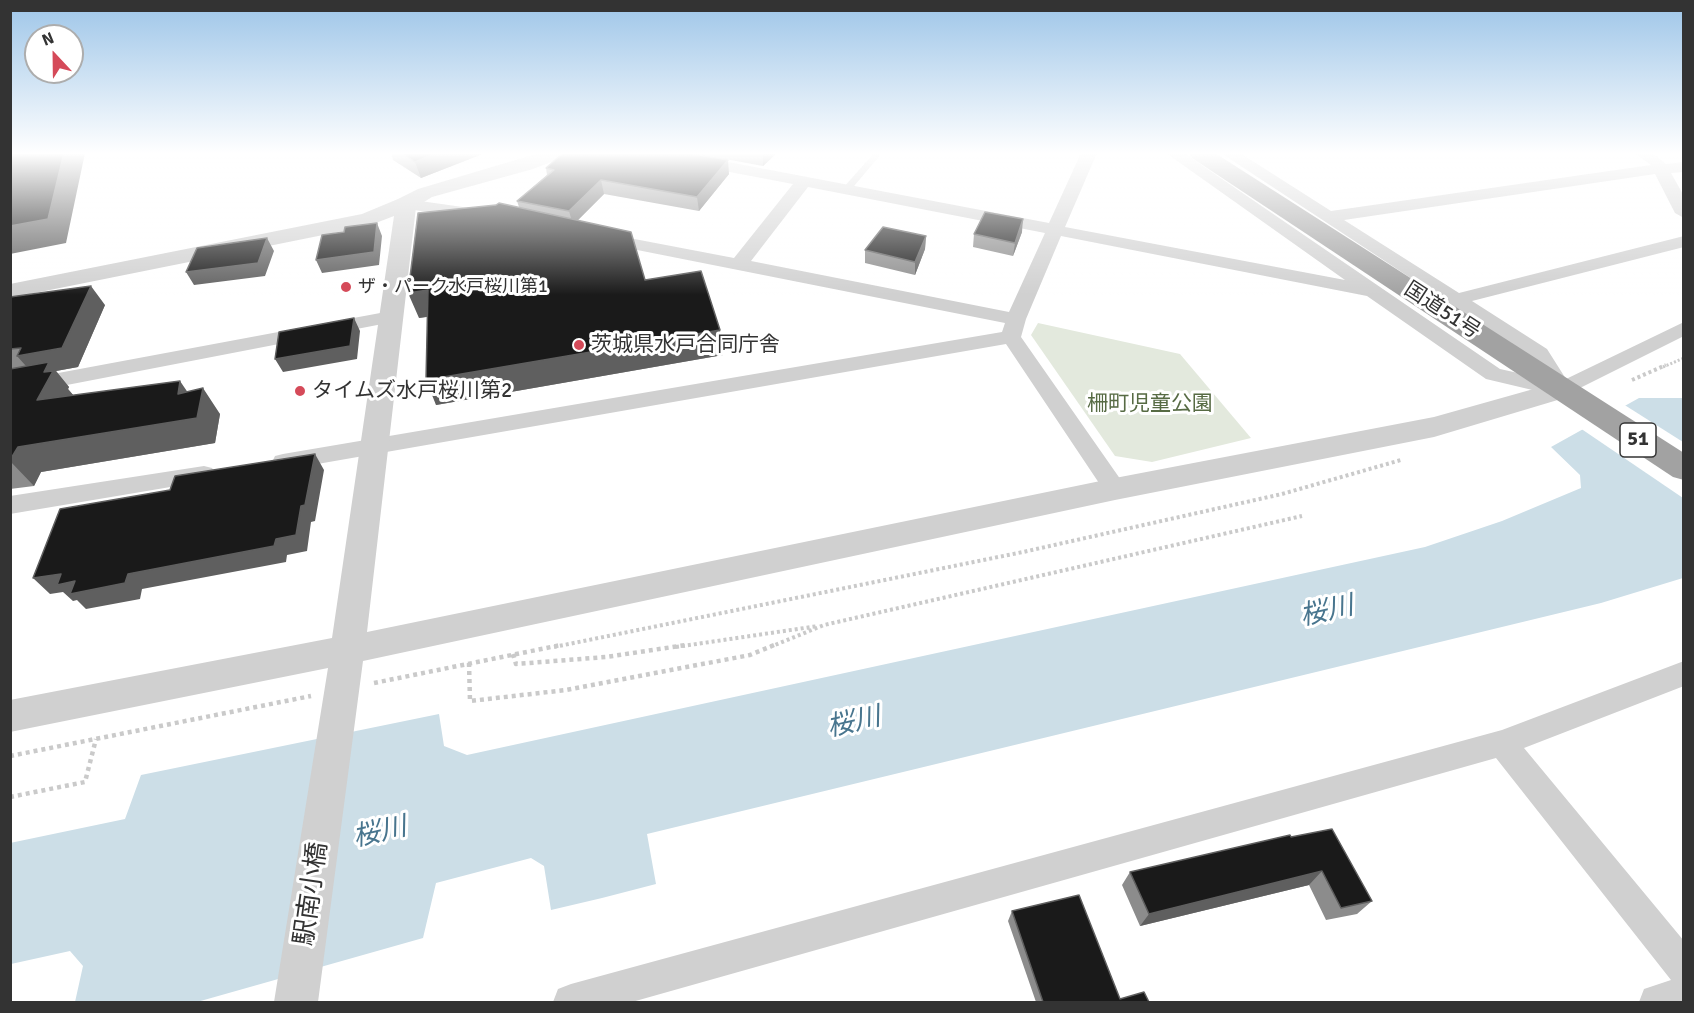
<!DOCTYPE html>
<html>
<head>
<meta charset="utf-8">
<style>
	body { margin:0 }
	#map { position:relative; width:1694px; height:1013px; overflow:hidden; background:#fff; font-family:Signika,sans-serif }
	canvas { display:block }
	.frame { position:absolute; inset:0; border:12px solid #333; pointer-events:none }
	.north { position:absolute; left:24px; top:24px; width:60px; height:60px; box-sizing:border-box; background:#fff; border:2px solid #adadad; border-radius:50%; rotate:338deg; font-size:16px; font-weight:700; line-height:24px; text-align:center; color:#333 }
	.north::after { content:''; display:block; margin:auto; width:21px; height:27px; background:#d54a59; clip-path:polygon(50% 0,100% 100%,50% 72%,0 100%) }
</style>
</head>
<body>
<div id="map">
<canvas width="1694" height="1013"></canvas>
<div class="frame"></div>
<div class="north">N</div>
</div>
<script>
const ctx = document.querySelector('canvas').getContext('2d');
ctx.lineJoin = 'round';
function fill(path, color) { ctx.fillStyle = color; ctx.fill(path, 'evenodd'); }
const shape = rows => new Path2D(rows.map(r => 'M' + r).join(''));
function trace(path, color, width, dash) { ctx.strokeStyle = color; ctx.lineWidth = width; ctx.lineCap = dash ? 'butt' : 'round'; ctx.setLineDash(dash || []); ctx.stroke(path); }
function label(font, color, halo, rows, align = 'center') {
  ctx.font = font + ' Signika,"Noto Sans JP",sans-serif'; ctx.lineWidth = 6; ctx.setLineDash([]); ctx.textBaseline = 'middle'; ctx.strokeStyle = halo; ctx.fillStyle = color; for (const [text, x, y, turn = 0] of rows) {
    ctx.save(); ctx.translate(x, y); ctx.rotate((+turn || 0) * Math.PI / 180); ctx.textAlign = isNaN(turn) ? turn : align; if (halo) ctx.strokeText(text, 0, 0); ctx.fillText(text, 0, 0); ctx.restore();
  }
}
const green = shape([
	[1038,323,1180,354,1251,438,1152,462,1115,456,1031,335]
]);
const water = shape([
	[1639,398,1683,398,1683,578,1601,603,647,834,656,884,602,898,551,910,544,866,531,858,436,883,423,938,197,1002,75,1002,83,966,70,951,11,964,10,843,125,819,141,775,439,714,444,746,467,755,1425,547,1502,521,1581,488,1580,475,1551,447]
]);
const pier = shape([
	[1623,404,1683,442,1683,498,1580,428]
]);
const pathFar2 = shape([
	[1663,367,1684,358]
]);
const pathFar1 = shape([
	[1632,380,1666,365],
	[554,647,1023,552,1282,494,1401,460],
	[676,647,818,626],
	[770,647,824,625,1302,516]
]);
const path = shape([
	[513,654,516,664,606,657,686,645],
	[469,663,470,701,566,690,750,655,774,645],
	[374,683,561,645],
	[10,756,311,696],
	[10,797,85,782,96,739]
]);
const service = shape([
	[874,153,882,153,849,192,843,192,843,188,874,153]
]);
const minor = shape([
	[648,153,681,153,1049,223,1081,153,1097,153,1065,227,1345,280,1166,153,1184,153,1500,369,1545,379,1532,358,1221,153,1240,153,1331,211,1651,165,1634,153,1653,153,1666,164,1684,162,1684,172,1671,173,1684,196,1684,218,1675,213,1655,174,1344,220,1459,293,1684,236,1684,247,1472,301,1547,349,1566,379,1684,322,1684,336,1562,397,1486,379,1367,296,1061,236,1026,319,1021,337,1123,483,1127,489,1123,495,1115,498,1107,495,1006,344,283,470,275,468,272,462,275,456,283,454,1002,332,1005,323,597,242,594,238,597,234,603,233,734,258,793,184,656,158,648,153],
	[808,187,1045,233,1009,312,751,261,808,187],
	[406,199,484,210,490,211,493,215,490,219,484,220,400,208,397,204,400,200,406,199],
	[391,311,398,313,401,317,398,321,10,396,10,382,391,311],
	[204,466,212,468,216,474,212,480,10,514,10,496,204,466],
	[1684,661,1684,686,1524,748,1684,941,1684,1002,1639,1002,1644,989,1671,980,1496,758,632,1002,553,1002,558,989,571,984,1502,730,1684,661]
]);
const tertiary = shape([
	[539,153,567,153,564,157,533,169,432,197,416,207,367,632,1115,478,1434,417,1562,381,1571,384,1575,390,1571,396,1434,437,1115,500,363,661,318,1002,274,1002,328,668,10,732,10,700,332,638,394,216,368,226,10,298,10,284,362,214,398,199,418,189,539,153]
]);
const trunk = shape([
	[1189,153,1215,153,1684,453,1684,480,1673,477,1192,158,1189,153]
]);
const wall = shape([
	[391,153,485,153,421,178,393,160],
	[693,153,777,153,763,166],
	[546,168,729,174,699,211,604,194,578,220,645,280,723,355,436,405,427,317,419,318,519,207,517,201,547,175],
	[1022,232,1013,256,973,247,974,234],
	[926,236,925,249,915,275,865,263,865,250],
	[10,297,105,305,78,367,56,371,69,387,68,389,73,395,187,392,220,414,215,443,41,472,34,486,10,489],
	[1291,837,1372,901,1357,914,1326,920,1309,885,1140,926,1122,885,1130,872],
	[1012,911,1120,999,1149,1002,1036,1002,1008,921]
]);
const shadedWall = shape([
	[64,153,85,153,66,243,10,254,10,226],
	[437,153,485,153,421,178,415,162],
	[763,153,777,153,763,166],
	[728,160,729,174,699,211,697,197],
	[601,180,604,194,573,225,569,211],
	[1023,219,1022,232,1013,256,1015,243],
	[377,223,382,236,379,265,322,273,316,260],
	[926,236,925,249,915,275,915,262],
	[267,238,274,251,265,276,194,285,186,272],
	[91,286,105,305,78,367,56,371,69,387,68,389,74,396,37,400,34,375,17,356],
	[428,290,438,315,419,318,408,293],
	[354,318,360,331,357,359,283,372,275,359],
	[720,330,723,355,436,405,426,380],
	[180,381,197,406,203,388,220,414,215,443,41,472,34,486,10,461,18,447,178,394],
	[315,454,324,470,315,521,311,522,307,551,287,555,286,562,142,589,140,599,86,609,77,600,73,601,63,592,50,594,33,578,61,574,128,574,276,539,301,506],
	[1322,871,1309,885,1140,926,1149,914]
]);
const building = shape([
	[10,153,64,153,48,219,10,226,10,153],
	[402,153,437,153,415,162,402,153],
	[563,153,688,153,728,160,697,197,601,180,569,211,517,201,554,170,546,168,563,153],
	[499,203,631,232,645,280,701,271,720,330,426,380,428,290,408,293,418,213,496,205,499,203],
	[985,212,1023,219,1015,243,974,234,985,212],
	[377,223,374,252,316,260,322,235,344,232,345,227,377,223],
	[883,227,926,236,915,262,865,250,883,227],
	[267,238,258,263,186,272,197,248,267,238],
	[91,286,62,348,17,356,21,348,10,349,10,297,91,286],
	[354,318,350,346,275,359,279,332,354,318],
	[49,362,44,372,53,371,37,400,180,381,178,394,203,388,197,418,18,447,10,460,10,369,49,362],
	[315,454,305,505,301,506,296,535,276,539,274,546,128,574,125,583,70,594,75,581,57,585,61,574,33,578,60,509,170,490,175,476,315,454],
	[1332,829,1372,901,1341,908,1322,871,1149,914,1130,872,1290,835,1291,837,1332,829],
	[1079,895,1120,999,1144,992,1149,1002,1043,1002,1012,911,1079,895]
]);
const markers = [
	[346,287,6,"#d54a59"],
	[579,345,6,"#d54a59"],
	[300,391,6,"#d54a59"]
];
const farPoinames = [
	["ザ・パーク水戸桜川第1",358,287]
];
const shields = [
	[1638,440,36]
];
const shieldNames = [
	["51",1638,440]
];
const streetNames = [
	["国道51号",1442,311,33]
];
const poiNames = [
	["茨城県水戸合同庁舎",591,345],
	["タイムズ水戸桜川第2",312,391]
];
const parkNames = [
	["柵町児童公園",1150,404]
];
const nearStreetnames = [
	["駅南小橋",312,894,-82]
];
const nearWaternames = [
	["桜川",1327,612,-13],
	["桜川",854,723,-13],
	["桜川",380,833,-13]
];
fill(green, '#e3e9dd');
fill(water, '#ccdee7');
fill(pier, '#fff');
trace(pathFar2, '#cacaca', 3, [2, 2]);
trace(pathFar1, '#cacaca', 4, [3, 3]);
trace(path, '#cacaca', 4.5, [4, 4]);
fill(service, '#d0d0d0');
fill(minor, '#d0d0d0');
fill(tertiary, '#d0d0d0');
fill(trunk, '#a2a2a2');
fill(wall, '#8c8c8c');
fill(shadedWall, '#5f5f5f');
fill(building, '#1a1a1a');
trace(building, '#5f5f5f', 1.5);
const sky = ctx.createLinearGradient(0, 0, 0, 295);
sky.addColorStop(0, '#9dc5e8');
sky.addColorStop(0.52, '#fff');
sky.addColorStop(1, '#ffffff00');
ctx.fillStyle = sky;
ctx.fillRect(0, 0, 1694, 295);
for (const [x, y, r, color] of markers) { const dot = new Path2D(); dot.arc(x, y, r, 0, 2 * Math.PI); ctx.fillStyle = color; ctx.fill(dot); trace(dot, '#fff', 2); }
label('18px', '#333', '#fff', farPoinames, 'left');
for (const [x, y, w] of shields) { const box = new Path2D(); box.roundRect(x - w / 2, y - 17, w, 34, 4.5); ctx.fillStyle = '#fff'; ctx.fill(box); trace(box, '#333', 1.5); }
label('bold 20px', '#333', null, shieldNames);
label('21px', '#333', '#fff', streetNames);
label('21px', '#333', '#fff', poiNames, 'left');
label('21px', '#576b44', '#fff', parkNames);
label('26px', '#333', '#fff', nearStreetnames);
label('italic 27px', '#48758e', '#fff', nearWaternames);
</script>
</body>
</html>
